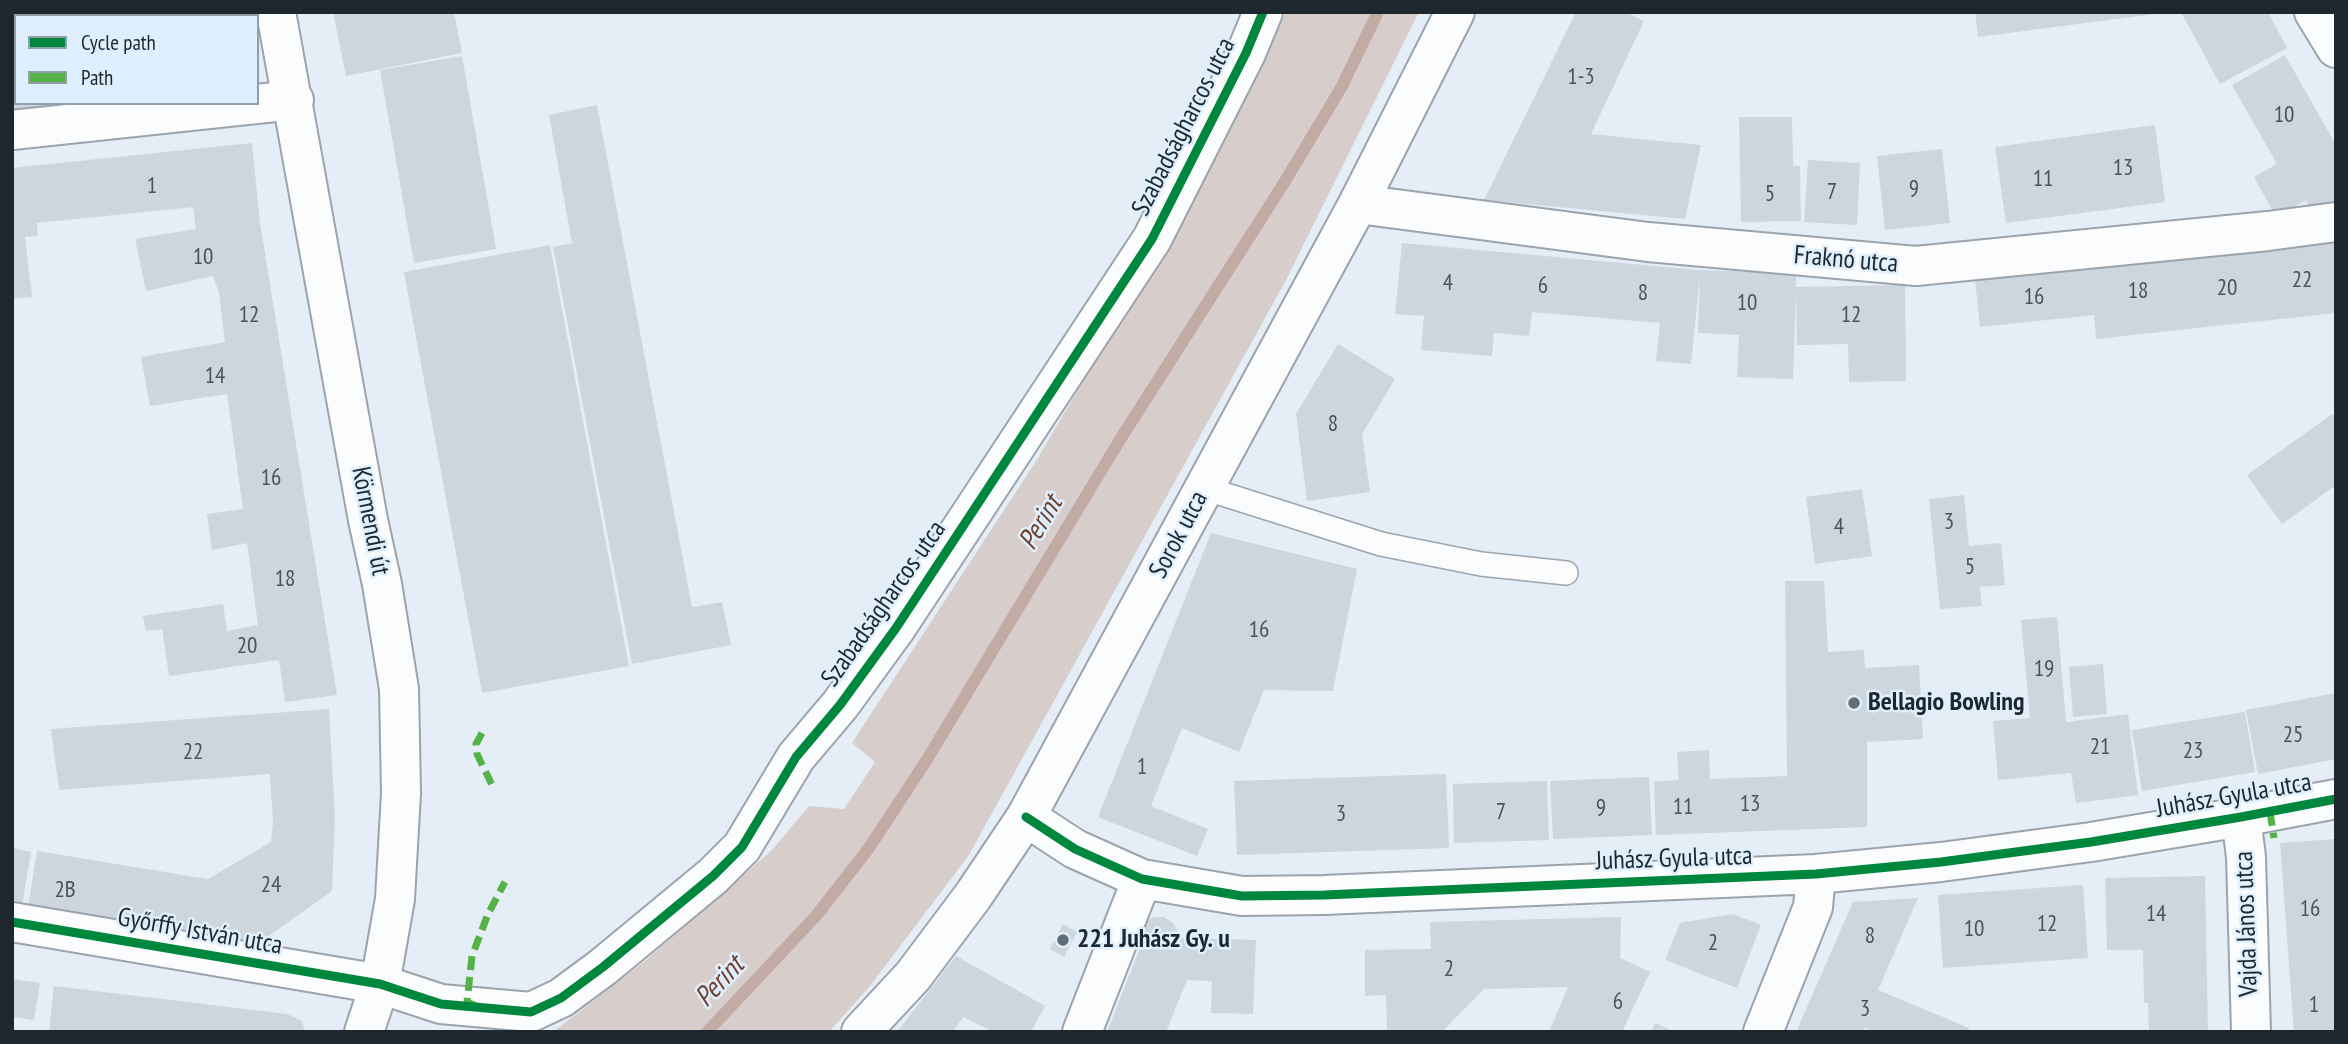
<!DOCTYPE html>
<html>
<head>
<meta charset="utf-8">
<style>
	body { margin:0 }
	#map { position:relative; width:2348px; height:1044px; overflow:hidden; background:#e5eef7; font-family:"PT Sans Narrow",sans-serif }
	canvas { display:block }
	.frame { position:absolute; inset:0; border:14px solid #1f272e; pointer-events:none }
	.legend { position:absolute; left:14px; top:14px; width:245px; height:91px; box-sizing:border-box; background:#deeffe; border:2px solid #929fab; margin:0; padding:9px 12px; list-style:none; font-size:21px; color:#1f272e }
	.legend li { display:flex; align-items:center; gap:14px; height:35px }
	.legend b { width:35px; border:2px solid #929fab }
</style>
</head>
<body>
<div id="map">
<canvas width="2348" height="1044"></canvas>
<div class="frame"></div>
<ul class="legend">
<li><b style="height:9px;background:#00873e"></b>Cycle path</li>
<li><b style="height:9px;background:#55b246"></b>Path</li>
</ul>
</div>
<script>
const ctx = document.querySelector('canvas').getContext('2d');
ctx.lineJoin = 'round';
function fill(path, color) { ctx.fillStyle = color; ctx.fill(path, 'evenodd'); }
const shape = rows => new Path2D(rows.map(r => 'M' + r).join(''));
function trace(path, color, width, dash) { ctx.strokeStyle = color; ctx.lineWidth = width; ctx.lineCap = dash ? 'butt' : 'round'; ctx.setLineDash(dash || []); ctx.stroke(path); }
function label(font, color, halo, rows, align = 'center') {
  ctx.font = font + ' "PT Sans Narrow",sans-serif'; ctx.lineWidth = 5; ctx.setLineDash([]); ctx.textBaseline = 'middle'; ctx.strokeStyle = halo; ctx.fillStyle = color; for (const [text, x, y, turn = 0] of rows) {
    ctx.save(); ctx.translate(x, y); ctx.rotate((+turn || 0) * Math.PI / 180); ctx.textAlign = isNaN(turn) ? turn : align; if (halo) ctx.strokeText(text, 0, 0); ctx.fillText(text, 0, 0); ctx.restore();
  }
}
const green = shape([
	[1286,12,1419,12,1286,280,969,855,870,986,829,1032,553,1032,646,960,772,850,809,806,844,809,875,762,852,743,1036,461,1206,172]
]);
const stream = shape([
	[707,1032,816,916,869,848,926,761,1121,438,1284,183,1341,88,1378,12]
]);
const building = shape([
	[182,12,234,12,235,16,183,16],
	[333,12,454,12,462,53,346,76],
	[1576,12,1625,12,1644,21,1591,134,1701,145,1685,219,1484,200],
	[1975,12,2154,12,2155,14,1978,37],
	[2181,12,2268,12,2287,48,2220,84],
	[2285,55,2336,145,2336,207,2316,218,2306,200,2276,217,2254,177,2277,164,2232,85],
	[462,56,496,249,414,263,380,70],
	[12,60,16,60,16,103,43,103,43,107,12,110],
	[597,105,692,607,722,602,731,645,632,664,553,247,572,243,549,115],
	[1739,117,1792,117,1793,166,1800,166,1801,221,1741,222],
	[2155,125,2165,202,2006,223,1995,147],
	[252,143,260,223,337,695,285,702,279,660,169,676,162,629,146,631,143,616,223,604,227,631,258,625,247,543,212,550,207,514,243,509,227,394,150,406,141,357,225,342,219,293,213,276,146,291,135,239,196,229,193,207,37,223,38,236,25,237,32,297,12,299,12,168],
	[1942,149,1950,223,1885,230,1877,156],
	[1808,160,1860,163,1857,225,1804,222],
	[2336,240,2336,313,2096,339,2094,315,1980,327,1975,279],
	[1402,243,1699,270,1796,273,1796,287,1905,285,1906,381,1849,382,1848,344,1797,345,1796,290,1793,379,1737,377,1739,335,1698,333,1700,275,1691,364,1656,361,1660,323,1532,312,1529,336,1494,333,1492,356,1421,350,1424,316,1395,314],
	[550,245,629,666,482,693,404,272],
	[1338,344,1395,379,1362,434,1370,492,1307,501,1296,414],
	[2332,414,2336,419,2336,485,2282,524,2247,475],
	[1862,489,1872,556,1815,564,1806,497],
	[1964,495,1969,546,2001,543,2005,585,1980,587,1982,606,1940,609,1929,499],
	[1211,533,1357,569,1333,691,1264,690,1239,752,1182,728,1151,806,1208,829,1197,856,1098,817],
	[1785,581,1824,581,1828,652,1864,650,1865,668,1919,665,1923,739,1867,742,1867,827,1656,835,1654,782,1679,780,1677,752,1709,750,1710,779,1787,776],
	[2057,617,2066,722,2128,714,2138,795,2076,803,2071,773,1998,780,1993,721,2030,718,2021,620],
	[2103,664,2107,714,2073,717,2069,667],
	[2336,693,2336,759,2258,774,2246,710],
	[329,709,335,817,332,891,242,955,26,919,37,851,208,879,271,842,273,822,270,774,59,790,51,729],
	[2245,712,2255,772,2142,791,2132,730],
	[1446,774,1449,848,1237,855,1234,781],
	[1649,777,1652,835,1553,839,1550,781],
	[1547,781,1549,840,1454,843,1453,784],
	[2336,839,2336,1032,2294,1032,2280,843],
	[12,848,31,852,20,917,12,915],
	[2205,876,2208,1032,2149,1032,2148,1003,2144,1003,2143,950,2107,950,2105,878],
	[2083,885,2088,958,1943,968,1938,895],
	[1918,898,1878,990,1969,1028,1968,1032,1873,1032,1865,1028,1864,1032,1797,1030,1853,902],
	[1733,914,1761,925,1737,988,1665,960,1680,923],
	[1154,917,1164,917,1173,923,1181,938,1256,940,1253,1014,1211,1013,1212,981,1187,980,1166,1032,1107,1032,1140,948,1136,940,1140,924],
	[1621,917,1620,958,1650,972,1622,1032,1549,1032,1568,987,1484,989,1442,1032,1387,1032,1386,995,1365,996,1365,950,1431,949,1430,922],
	[1063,924,1077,932,1064,957,1050,949],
	[956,956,1045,1006,1031,1032,994,1032,963,1017,953,1032,897,1032],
	[12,979,40,983,34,1020,12,1017],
	[54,986,287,1014,302,1021,305,1032,49,1032],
	[1655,1023,1676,1032,1651,1032]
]);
const service = shape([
	[1204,488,1381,544,1481,564,1566,573]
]);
const minor = shape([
	[12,130,294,100],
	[1358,204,1648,242,1916,266,2268,231,2336,222],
	[1026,817,1075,849,1142,879,1242,896,1324,895,1816,874,1941,862,2091,842,2241,817,2336,799],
	[2241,817,2246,857,2251,1032],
	[12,922,380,984,441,1004,531,1012,561,998,603,967,713,876,742,847,796,757,840,705,896,628,1152,239,1246,53,1263,12],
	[861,1032,913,976,973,896,1026,817,1358,204,1455,12],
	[1082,1032,1142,879],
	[1763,1032,1813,907,1816,874]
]);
const tertiary = shape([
	[276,12,368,520,382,584,399,689,401,793,395,899,380,984,364,1032],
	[2314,12,2336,48]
]);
const quiet = shape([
	[482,733,476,744,477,754,494,789],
	[2270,812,2274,838],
	[476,1006,467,1002,472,956,488,914,505,882]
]);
const cycleway = shape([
	[1026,817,1075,849,1142,879,1242,896,1324,895,1816,874,1941,862,2091,842,2241,817,2336,799],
	[12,922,380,984,441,1004,531,1012,561,998,603,967,713,876,742,847,796,757,840,705,896,628,1152,239,1246,53,1263,12]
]);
const markers = [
	[1854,703,7,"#646d74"],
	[1063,940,7,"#646d74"]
];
const numberNames = [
	["1-3",1581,77],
	["10",2284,115],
	["13",2123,168],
	["11",2043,179],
	["1",152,186],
	["9",1914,189],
	["7",1832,192],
	["5",1770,194],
	["10",203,257],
	["22",2302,280],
	["4",1448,283],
	["6",1543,286],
	["20",2227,288],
	["18",2138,291],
	["8",1643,293],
	["16",2034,297],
	["10",1747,303],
	["12",249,315],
	["12",1851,315],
	["14",215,376],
	["8",1333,424],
	["16",271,478],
	["3",1949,522],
	["4",1839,527],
	["5",1970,567],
	["18",285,579],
	["16",1259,630],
	["20",247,646],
	["19",2044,669],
	["25",2293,735],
	["21",2100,747],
	["23",2193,751],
	["22",193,752],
	["1",1142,767],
	["13",1750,804],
	["11",1683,807],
	["9",1601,808],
	["7",1501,812],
	["3",1341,814],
	["24",271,885],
	["2B",65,890],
	["16",2310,909],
	["14",2156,914],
	["12",2047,924],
	["10",1974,929],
	["8",1870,936],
	["2",1713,943],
	["2",1449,969],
	["6",1618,1002],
	["1",2314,1005],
	["3",1865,1009]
];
const streetNames = [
	["Szabadságharcos utca",1184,127,-63],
	["Fraknó utca",1846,260,5],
	["Körmendi út",370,521,79],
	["Sorok utca",1179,535,-62],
	["Szabadságharcos utca",884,604,-55],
	["Juhász Gyula utca",2234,796,-10],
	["Juhász Gyula utca",1674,859,-2],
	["Vajda János utca",2247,924,-92],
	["Győrffy István utca",200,932,10]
];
const poiNames = [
	["Bellagio Bowling",1868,703],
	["221 Juhász Gy. u",1077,940]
];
const waterNames = [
	["Perint",1041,523,-59],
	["Perint",720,982,-47]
];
fill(green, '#d7cecc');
trace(stream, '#c1aba4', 12);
fill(building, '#cdd5dd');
trace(service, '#9ca3ab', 26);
trace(minor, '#9ca3ab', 42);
trace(tertiary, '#9ca3ab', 42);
trace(service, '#fbfcfe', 23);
trace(minor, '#fbfcfe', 38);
trace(tertiary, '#fbfcfe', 38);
trace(quiet, '#55b246', 7, [14, 7]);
trace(cycleway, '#00873e', 9);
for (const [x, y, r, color] of markers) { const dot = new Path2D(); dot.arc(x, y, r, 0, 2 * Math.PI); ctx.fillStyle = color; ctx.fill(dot); trace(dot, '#deeffe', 2.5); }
label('23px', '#4a525a', null, numberNames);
label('26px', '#1f272e', '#deeffe', streetNames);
label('bold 26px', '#1f272e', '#deeffe', poiNames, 'left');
label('italic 28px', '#75422d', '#deeffe', waterNames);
</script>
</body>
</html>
